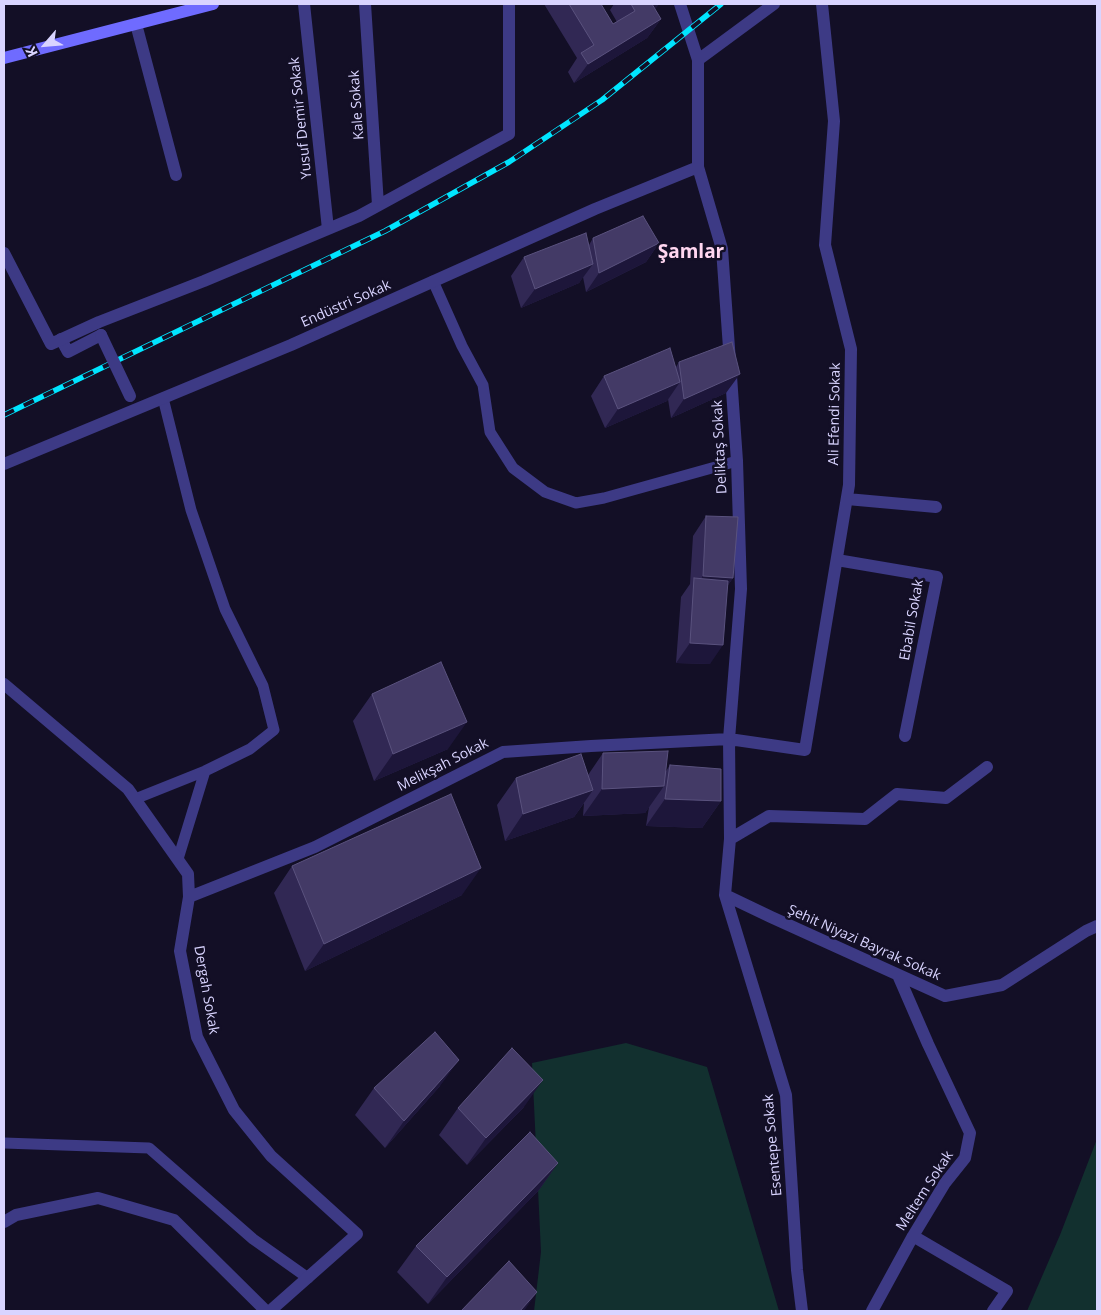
<!DOCTYPE html>
<html>
<head>
<meta charset="utf-8">
<style>
	body { margin:0 }
	#map { position:relative; width:1101px; height:1315px; overflow:hidden; background:#130f26; font-family:"Open Sans",sans-serif }
	canvas { display:block }
	.frame { position:absolute; inset:0; border:5px solid #d9d4ff; pointer-events:none }
	.north { position:absolute; left:20px; top:20px; width:50px; height:50px; -webkit-text-stroke:4px #130f26; paint-order:stroke; rotate:243deg; font-size:14px; font-weight:700; line-height:20px; text-align:center; color:#d9d4ff }
	.north::after { content:''; display:block; margin:auto; width:18px; height:22px; background:#d9d4ff; clip-path:polygon(50% 0,100% 100%,50% 72%,0 100%) }
</style>
</head>
<body>
<div id="map">
<canvas width="1101" height="1315"></canvas>
<div class="frame"></div>
<div class="north">K</div>
</div>
<script>
const ctx = document.querySelector('canvas').getContext('2d');
ctx.lineJoin = 'round';
function fill(path, color) { ctx.fillStyle = color; ctx.fill(path, 'evenodd'); }
const shape = rows => new Path2D(rows.map(r => 'M' + r).join(''));
function trace(path, color, width, dash) { ctx.strokeStyle = color; ctx.lineWidth = width; ctx.lineCap = dash ? 'butt' : 'round'; ctx.setLineDash(dash || []); ctx.stroke(path); }
function label(font, color, halo, rows, align = 'center') {
  ctx.font = font + ' "Open Sans",sans-serif'; ctx.lineWidth = 5; ctx.setLineDash([]); ctx.textBaseline = 'middle'; ctx.strokeStyle = halo; ctx.fillStyle = color; for (const [text, x, y, turn = 0] of rows) {
    ctx.save(); ctx.translate(x, y); ctx.rotate((+turn || 0) * Math.PI / 180); ctx.textAlign = isNaN(turn) ? turn : align; if (halo) ctx.strokeText(text, 0, 0); ctx.fillText(text, 0, 0); ctx.restore();
  }
}
const green = shape([
	[626,1043,707,1067,779,1311,534,1311,541,1252,532,1063],
	[1097,1139,1097,1311,1027,1311,1060,1235]
]);
const service = shape([
	[433,281,462,346,483,385,490,432,513,468,545,492,576,503,604,498,737,461],
	[135,799,205,771,250,749,274,730,263,686,225,609,191,510,163,398],
	[178,859,205,771],
	[4,1143,149,1148,253,1239,308,1278]
]);
const pedestrian = shape([
	[61,339,68,352,101,335]
]);
const minor = shape([
	[304,4,328,229],
	[365,4,378,205],
	[680,4,698,60,698,167,722,249,737,461,741,589,729,739,730,839,725,895,786,1095,797,1270,802,1311],
	[136,24,176,175],
	[698,60,774,4],
	[4,253,51,344,99,322,204,281,359,216,509,134,509,4],
	[4,464,291,345,595,209,698,167],
	[847,499,936,507],
	[837,560,937,577,905,736],
	[4,684,128,789,188,874,189,897,180,951,197,1037,234,1110,271,1156,357,1234,270,1311],
	[730,839,769,816,865,819,897,794,946,798,987,767],
	[725,895,771,917,945,996,1002,985,1086,931,1097,926],
	[189,897,315,847,503,752,591,746,729,739,805,750,849,485,851,349,825,245,834,121,822,4],
	[4,1222,16,1215,98,1198,174,1220,266,1311],
	[913,1236,1007,1291,993,1311],
	[872,1311,913,1236,945,1183,965,1158,970,1133,928,1044,898,975]
]);
const secondary = shape([
	[4,58,213,4]
]);
const rail = shape([
	[4,415,385,231,509,162,602,100,721,4]
]);
const pedestrianBridge = shape([
	[101,335,130,396]
]);
const wall = shape([
	[544,4,601,4,613,24,617,22,610,10,614,4,659,4,655,9,661,19,647,38,574,83,568,72,577,58],
	[593,238,659,243,646,262,586,292,583,277,579,283,521,308,511,276,524,257,589,245],
	[679,362,726,393,671,418,668,399,667,401,605,428,591,396,604,376,676,367],
	[706,516,733,578,728,585,710,664,676,663,681,597,690,584,693,536],
	[372,694,448,749,374,781,353,721],
	[603,753,666,771,670,765,721,801,702,828,646,826,649,807,645,813,583,816,584,803,574,817,505,841,497,805,516,778,588,775],
	[292,866,462,895,305,971,274,893],
	[440,1086,385,1148,355,1115,374,1088],
	[524,1107,467,1165,439,1135,458,1108],
	[558,1163,539,1190,428,1304,397,1272,416,1246]
]);
const shadedWall = shape([
	[650,4,659,4,653,12],
	[661,19,647,38,574,83,588,64],
	[659,243,646,262,586,292,599,273],
	[593,264,579,283,521,308,535,289],
	[740,374,726,393,671,418,684,399],
	[680,382,667,401,605,428,618,409],
	[703,576,733,578,719,597,693,590],
	[690,643,723,645,710,664,676,663],
	[467,722,448,749,374,781,393,754],
	[664,786,645,813,583,816,602,789],
	[593,790,574,817,505,841,523,814],
	[665,799,721,801,702,828,646,826],
	[481,868,462,895,305,971,324,944],
	[459,1060,440,1086,385,1148,404,1121],
	[543,1080,524,1107,467,1165,486,1138],
	[558,1163,539,1190,428,1304,447,1277],
	[537,1292,524,1311,520,1311]
]);
const building = shape([
	[569,4,601,4,613,24,635,11,631,4,652,4,661,19,588,64,581,53,594,45,569,4],
	[643,216,659,243,599,273,593,238,643,216],
	[586,233,593,264,535,289,524,257,586,233],
	[732,342,740,374,684,399,679,362,732,342],
	[670,348,680,382,618,409,604,376,670,348],
	[706,516,738,517,733,578,703,576,706,516],
	[694,578,728,581,723,645,690,643,694,578],
	[441,662,467,722,393,754,372,694,441,662],
	[668,751,664,786,602,789,603,753,668,751],
	[581,754,593,790,523,814,516,778,581,754],
	[670,765,721,769,721,801,665,799,670,765],
	[451,794,481,868,324,944,292,866,451,794],
	[435,1032,459,1060,404,1121,374,1088,435,1032],
	[512,1048,543,1080,486,1138,458,1108,512,1048],
	[530,1132,558,1163,447,1277,416,1246,530,1132],
	[509,1261,537,1292,520,1311,461,1311,509,1261]
]);
const streetNames = [
	["Kale Sokak",357,105,-94],
	["Yusuf Demir Sokak",301,118,-96],
	["Endüstri Sokak",346,304,-24],
	["Ali Efendi Sokak",835,414,-89],
	["Deliktaş Sokak",720,447,-93],
	["Ebabil Sokak",912,620,-80],
	["Melikşah Sokak",443,765,-27],
	["Şehit Niyazi Bayrak Sokak",864,943,24],
	["Dergah Sokak",206,990,80],
	["Esentepe Sokak",773,1145,-95],
	["Meltem Sokak",925,1191,-57]
];
const districtNames = [
	["Şamlar",691,253]
];
fill(green, '#12302f');
trace(service, '#3d3a85', 11);
trace(pedestrian, '#3d3a85', 12);
trace(minor, '#3d3a85', 12);
trace(secondary, '#6f6bff', 12);
trace(rail, '#00e5ff', 5.5);
trace(rail, '#130f26', 4, [11]);
trace(pedestrianBridge, '#3d3a85', 12);
fill(wall, '#312854');
fill(shadedWall, '#1d163a');
fill(building, '#433a66');
trace(building, '#5a527e', 1);
label('14px', '#d9d4ff', '#130f26', streetNames);
label('bold 19px', '#ffd6f0', '#130f26', districtNames);
</script>
</body>
</html>
